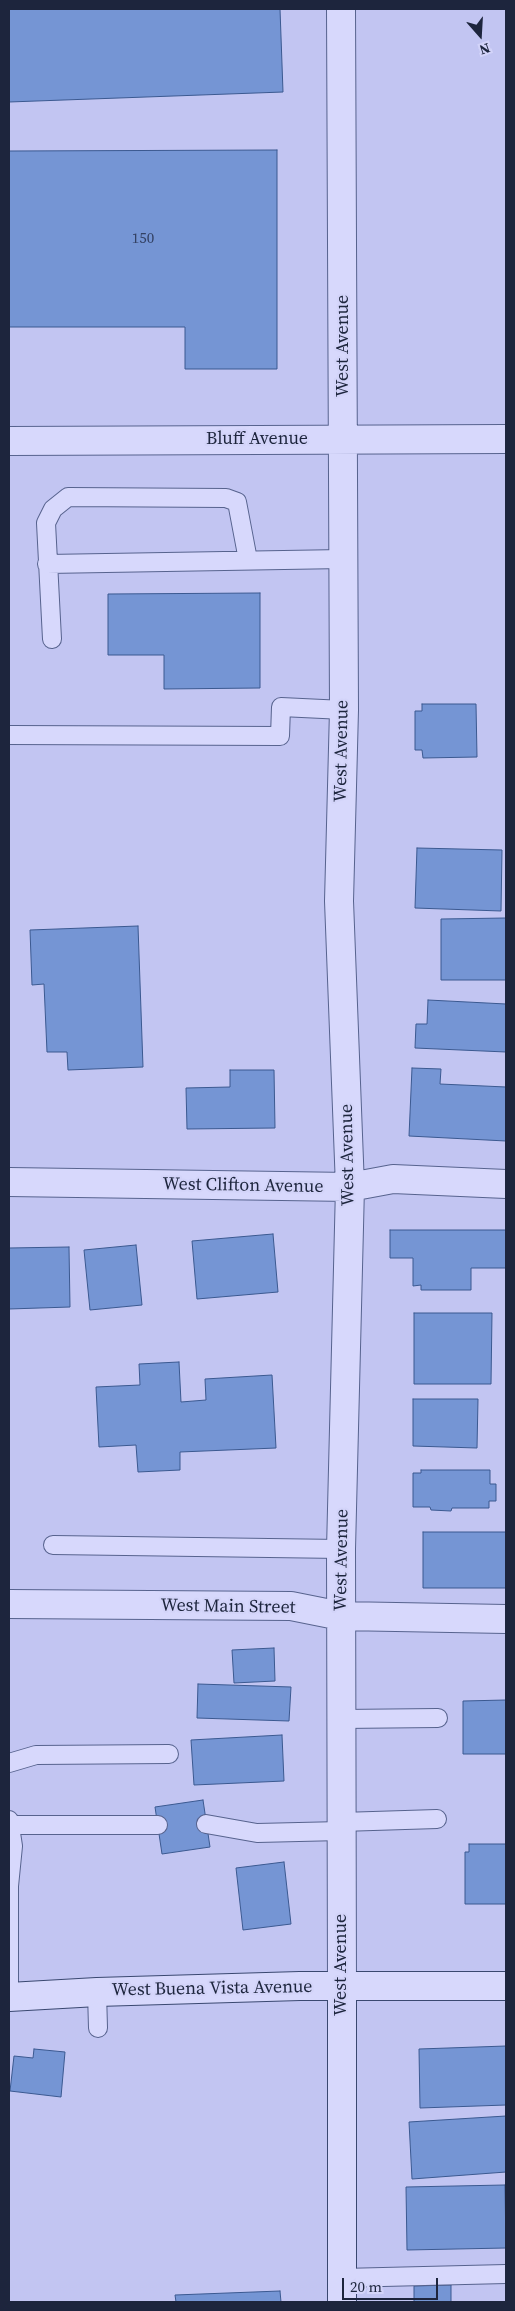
<!DOCTYPE html>
<html>
<head>
<meta charset="utf-8">
<style>
	body { margin:0 }
	#map { position:relative; width:515px; height:2311px; overflow:hidden; background:#c2c5f2; font-family:"Source Serif 4",serif }
	canvas { display:block }
	.frame { position:absolute; inset:0; border:10px solid #1d253d; pointer-events:none }
	.north { position:absolute; left:455px; top:10px; width:50px; height:50px; -webkit-text-stroke:4px #d3d4f9; paint-order:stroke; rotate:161deg; font-size:14px; font-weight:700; line-height:20px; text-align:center; color:#1d253d }
	.north::after { content:''; display:block; margin:auto; width:18px; height:22px; background:#1d253d; clip-path:polygon(50% 0,100% 100%,50% 72%,0 100%) }
	.scale { position:absolute; left:342px; top:2278px; width:96px; height:22px; box-sizing:border-box; border:2px solid #1d253d; border-top:0; padding-left:6px; font-size:15px; line-height:18px; white-space:nowrap; color:#1d253d; -webkit-text-stroke:4px #d3d4f9; paint-order:stroke }
</style>
</head>
<body>
<div id="map">
<canvas width="515" height="2311"></canvas>
<div class="frame"></div>
<div class="north">N</div>
<div class="scale">20 m</div>
</div>
<script>
const ctx = document.querySelector('canvas').getContext('2d');
ctx.lineJoin = 'round';
function fill(path, color) { ctx.fillStyle = color; ctx.fill(path, 'evenodd'); }
const shape = rows => new Path2D(rows.map(r => 'M' + r).join(''));
function trace(path, color, width, dash) { ctx.strokeStyle = color; ctx.lineWidth = width; ctx.lineCap = dash ? 'butt' : 'round'; ctx.setLineDash(dash || []); ctx.stroke(path); }
function label(font, color, halo, rows, align = 'center') {
  ctx.font = font + ' "Source Serif 4",serif'; ctx.lineWidth = 4.5; ctx.setLineDash([]); ctx.textBaseline = 'middle'; ctx.strokeStyle = halo; ctx.fillStyle = color; for (const [text, x, y, turn = 0] of rows) {
    ctx.save(); ctx.translate(x, y); ctx.rotate((+turn || 0) * Math.PI / 180); ctx.textAlign = isNaN(turn) ? turn : align; if (halo) ctx.strokeText(text, 0, 0); ctx.fillText(text, 0, 0); ctx.restore();
  }
}
const building = shape([
	[9,9,280,9,283,92,9,102,9,9],
	[277,150,277,369,185,369,185,327,9,327,9,151,277,150],
	[260,593,260,688,164,689,164,655,108,655,108,594,260,593],
	[422,704,476,704,477,757,423,758,422,750,415,750,415,711,422,711,422,704],
	[417,848,502,850,501,911,415,908,417,848],
	[506,918,506,980,441,980,441,919,506,918],
	[138,926,143,1067,68,1070,67,1052,47,1052,44,984,32,985,30,930,138,926],
	[428,1000,506,1004,506,1052,415,1048,416,1024,427,1024,428,1000],
	[412,1068,441,1069,440,1084,506,1087,506,1141,409,1136,412,1068],
	[230,1070,274,1070,275,1128,187,1129,186,1088,230,1087,230,1070],
	[390,1230,506,1230,506,1268,471,1268,471,1290,421,1290,421,1285,413,1286,413,1258,390,1258,390,1230],
	[273,1234,278,1292,197,1299,192,1241,273,1234],
	[136,1245,142,1305,90,1310,84,1250,136,1245],
	[69,1247,70,1307,9,1309,9,1248,69,1247],
	[414,1313,492,1313,491,1384,414,1384,414,1313],
	[179,1362,181,1402,206,1400,205,1379,272,1375,276,1448,180,1452,180,1470,138,1472,136,1445,99,1447,96,1387,140,1385,139,1364,179,1362],
	[413,1399,478,1399,477,1448,413,1446,413,1399],
	[421,1470,490,1470,490,1484,496,1484,496,1501,489,1501,489,1508,452,1508,451,1511,431,1510,430,1507,413,1507,413,1473,421,1473,421,1470],
	[423,1532,506,1532,506,1588,423,1588,423,1532],
	[274,1648,275,1681,234,1683,232,1650,274,1648],
	[198,1684,291,1687,289,1721,197,1718,198,1684],
	[506,1700,506,1754,463,1754,463,1701,506,1700],
	[282,1735,284,1781,194,1785,191,1740,282,1735],
	[203,1800,210,1847,162,1854,155,1807,203,1800],
	[469,1844,506,1844,506,1904,465,1904,465,1852,469,1852,469,1844],
	[284,1862,291,1924,243,1930,236,1868,284,1862],
	[506,2046,506,2105,420,2108,419,2049,506,2046],
	[34,2049,65,2052,61,2097,10,2091,14,2056,33,2058,34,2049],
	[506,2116,506,2172,412,2179,409,2122,506,2116],
	[505,2185,506,2248,407,2250,406,2187,505,2185],
	[451,2285,451,2302,414,2302,414,2286,451,2285],
	[280,2291,281,2302,176,2302,175,2295,280,2291]
]);
const lane = shape([
	[47,564,343,559],
	[52,639,46,523,53,509,68,497,226,498,237,502,248,560],
	[9,735,280,736,281,707,344,710],
	[53,1545,341,1549],
	[341,1719,438,1718],
	[9,1763,36,1755,169,1754],
	[9,1820,13,1846,9,1886,9,1997],
	[341,1822,437,1819],
	[206,1824,257,1833,341,1831],
	[10,1825,158,1825],
	[97,1992,98,2028],
	[342,2278,506,2274]
]);
const street = shape([
	[341,9,344,710,339,901,350,1187,341,1549,342,1988],
	[9,441,506,439],
	[9,1182,350,1187,393,1179,506,1184],
	[9,1604,291,1606,341,1616,506,1619]
]);
const secondary = shape([
	[9,1997,97,1992,300,1986,506,1986],
	[342,2302,342,1988]
]);
const numberNames = [
	["150",143,239]
];
const streetNames = [
	["West Avenue",343,346,-90],
	["Bluff Avenue",257,439],
	["West Avenue",342,751,-89],
	["West Avenue",348,1155,-91],
	["West Clifton Avenue",243,1186,1],
	["West Avenue",342,1560,-89],
	["West Main Street",228,1607,1],
	["West Avenue",341,1965,-90],
	["West Buena Vista Avenue",212,1989,-1]
];
fill(building, '#7595d4');
trace(building, '#3b5990', 1);
trace(lane, '#57638e', 20);
trace(street, '#57638e', 30);
trace(secondary, '#3a4870', 30);
trace(lane, '#d7d8fc', 18);
trace(street, '#d7d8fc', 28);
trace(secondary, '#d7d8fc', 28);
label('15px', '#334163', null, numberNames);
label('18px', '#1d253d', '#d3d4f9', streetNames);
</script>
</body>
</html>
